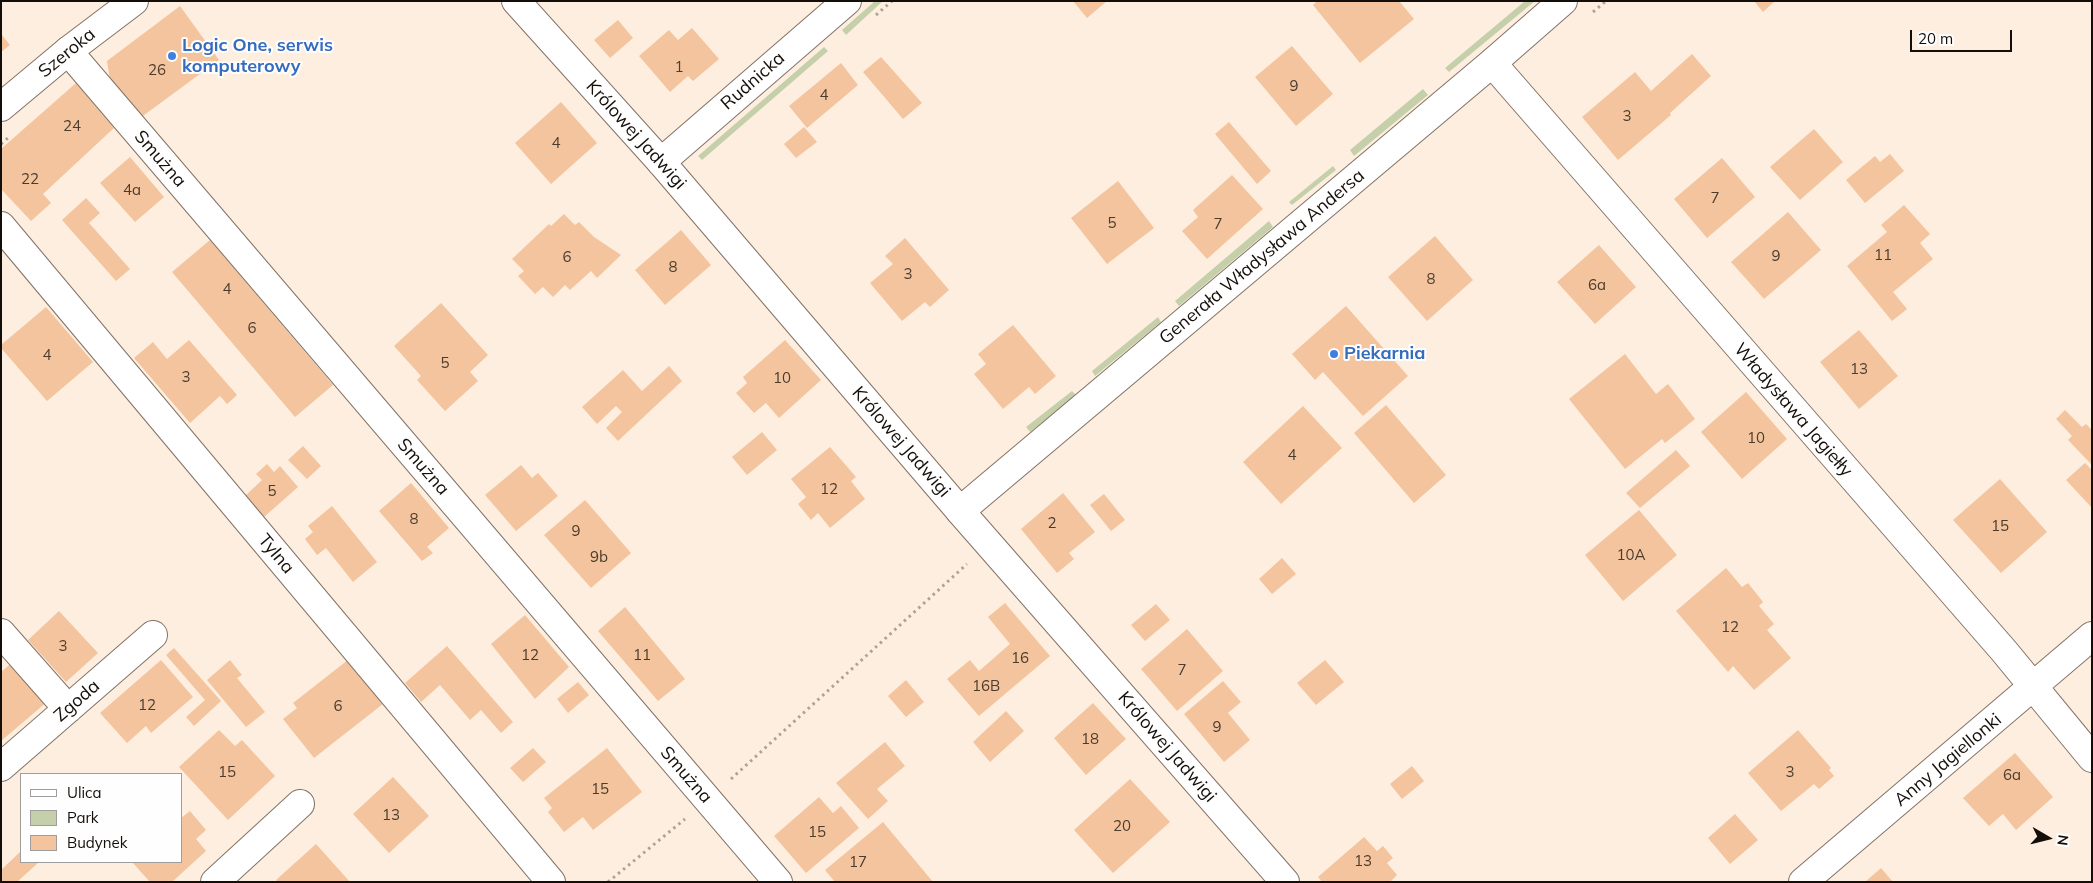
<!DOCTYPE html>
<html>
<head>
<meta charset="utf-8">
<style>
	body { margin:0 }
	#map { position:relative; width:2093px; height:883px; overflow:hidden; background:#feeedf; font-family:Mulish,sans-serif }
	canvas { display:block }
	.frame { position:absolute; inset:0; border:2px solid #130e09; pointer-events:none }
	.legend { position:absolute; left:20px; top:773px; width:162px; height:90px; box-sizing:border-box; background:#fefefe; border:1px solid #a09e9c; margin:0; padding:6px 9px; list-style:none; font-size:15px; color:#130e09 }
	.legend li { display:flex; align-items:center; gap:10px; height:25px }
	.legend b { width:25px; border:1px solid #a09e9c }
	.north { position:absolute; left:2023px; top:813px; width:50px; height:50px; -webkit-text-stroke:4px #fefefe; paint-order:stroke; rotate:98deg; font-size:14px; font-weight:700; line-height:20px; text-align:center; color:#130e09 }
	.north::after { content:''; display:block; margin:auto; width:18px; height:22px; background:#130e09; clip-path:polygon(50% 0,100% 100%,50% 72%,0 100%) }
	.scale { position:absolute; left:1910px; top:30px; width:102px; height:22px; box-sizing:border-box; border:2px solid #130e09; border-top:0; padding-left:6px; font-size:15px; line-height:18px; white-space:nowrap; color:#130e09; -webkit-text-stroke:4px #fefefe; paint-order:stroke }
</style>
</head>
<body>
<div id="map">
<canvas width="2093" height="883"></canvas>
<div class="frame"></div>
<ul class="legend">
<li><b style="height:6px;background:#fff"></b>Ulica</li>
<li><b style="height:14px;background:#c5d0aa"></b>Park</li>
<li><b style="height:14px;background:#f3c49d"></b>Budynek</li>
</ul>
<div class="north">N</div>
<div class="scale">20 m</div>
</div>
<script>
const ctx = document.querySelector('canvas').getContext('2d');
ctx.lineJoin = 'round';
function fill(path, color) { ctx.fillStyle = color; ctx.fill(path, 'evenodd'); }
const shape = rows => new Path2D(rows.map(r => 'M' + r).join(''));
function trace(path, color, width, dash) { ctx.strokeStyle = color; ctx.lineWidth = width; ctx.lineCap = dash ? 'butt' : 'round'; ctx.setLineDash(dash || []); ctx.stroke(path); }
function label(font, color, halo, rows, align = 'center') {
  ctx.font = font + ' Mulish,sans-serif'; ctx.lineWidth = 4; ctx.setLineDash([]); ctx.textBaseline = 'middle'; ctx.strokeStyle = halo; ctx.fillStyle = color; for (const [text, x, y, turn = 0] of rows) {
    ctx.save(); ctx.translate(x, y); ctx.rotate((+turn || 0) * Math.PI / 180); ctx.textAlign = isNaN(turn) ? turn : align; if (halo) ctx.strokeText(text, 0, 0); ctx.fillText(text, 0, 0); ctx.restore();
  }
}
const green = shape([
	[875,1,883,1,846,35,842,30],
	[1525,1,1535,1,1449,72,1445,68],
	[824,47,828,51,702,160,698,156],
	[1423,89,1428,95,1354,156,1350,150],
	[1333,166,1336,170,1292,205,1289,202],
	[1269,221,1273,227,1179,306,1175,301],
	[1158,317,1161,322,1095,376,1092,371],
	[1072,391,1076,395,1030,432,1026,427]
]);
const building = shape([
	[1073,1,1107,1,1087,18],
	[1317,1,1399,1,1414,19,1360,63,1313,5],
	[1754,1,1775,1,1763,12],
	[180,6,219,60,140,118,110,80,107,61],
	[618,20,633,38,610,58,594,40],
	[692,28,719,59,693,81,688,76,670,92,639,56,669,30,678,40],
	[1,34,10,45,1,52],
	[1292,46,1333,94,1296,126,1255,77],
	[1692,54,1711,76,1670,113,1671,115,1618,160,1582,117,1635,72,1651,91],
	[881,57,922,103,903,119,863,72],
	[841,63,858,85,807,128,789,106],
	[76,83,114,128,43,194,51,203,31,221,1,189,1,149],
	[561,102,597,143,551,184,515,143],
	[1229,122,1271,171,1257,184,1215,134],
	[804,127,817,142,796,158,784,144],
	[1814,129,1843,162,1800,200,1770,167],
	[1890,154,1904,171,1865,203,1846,180,1875,156,1880,162],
	[130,157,164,197,135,222,100,183],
	[1722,158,1755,197,1707,238,1674,199],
	[1232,175,1263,209,1207,259,1182,231,1198,217,1193,210],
	[1118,181,1154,228,1107,264,1071,218],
	[86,198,100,213,89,223,130,269,116,281,62,220],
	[1904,205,1930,234,1920,243,1933,259,1893,292,1907,309,1892,321,1847,266,1887,232,1881,225],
	[1788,212,1821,250,1764,299,1731,262],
	[564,214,575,225,579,222,594,237,621,255,597,278,591,271,570,290,565,285,553,297,543,287,535,294,518,276,524,271,512,259,549,224,551,226],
	[681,230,711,265,665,305,635,270],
	[1435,236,1473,280,1427,321,1388,277],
	[905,238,949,290,930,307,925,302,902,321,870,283,893,264,885,256],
	[210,240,333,385,295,417,172,272],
	[1599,245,1636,287,1595,324,1557,282],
	[441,303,488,355,470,372,478,381,445,411,417,380,421,376,394,346],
	[1346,306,1408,376,1363,416,1323,372,1315,380,1292,354],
	[46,307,93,362,47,401,1,348,1,345],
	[1013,325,1056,376,1035,394,1029,387,1003,409,974,374,986,364,978,354],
	[1859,330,1898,376,1859,409,1820,362],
	[189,340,237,395,227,404,220,396,190,423,134,358,153,342,167,359],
	[785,340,821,380,779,418,766,403,754,413,736,393,747,383,743,377],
	[1625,354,1656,394,1668,384,1695,419,1665,443,1662,439,1625,469,1569,399],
	[669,366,682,381,618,441,606,428,622,412,616,406,597,424,582,407,623,370,642,391],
	[1746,392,1787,439,1742,479,1701,432],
	[1386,405,1446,475,1414,503,1354,433],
	[1303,406,1342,448,1281,504,1243,462],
	[2065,410,2082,427,2086,424,2092,430,2092,465,2068,440,2072,436,2056,419],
	[762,432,777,450,747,475,732,457],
	[303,446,321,466,307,479,288,460],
	[830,447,856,477,851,481,865,499,830,528,818,513,811,520,798,504,806,497,791,479],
	[1676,450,1690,466,1640,508,1626,493],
	[2085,463,2092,470,2092,508,2066,480],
	[267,464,274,472,280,466,298,487,264,517,245,496,262,480,256,474],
	[521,465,532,478,538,473,558,496,516,531,485,495],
	[2000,479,2047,532,2001,573,1953,520],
	[411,483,449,528,427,547,433,553,422,561,379,511],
	[1063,493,1095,532,1069,553,1074,559,1057,573,1021,529],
	[1104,494,1125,520,1111,531,1090,505],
	[585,500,631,553,591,588,544,535],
	[332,506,377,562,353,582,326,548,317,555,305,539,313,532,308,526],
	[1639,510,1677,555,1623,601,1585,555],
	[1282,558,1296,574,1272,594,1259,579],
	[1726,568,1742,587,1748,583,1763,602,1759,606,1774,624,1767,630,1791,658,1754,690,1733,666,1728,672,1676,611],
	[1005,603,1050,656,979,716,947,679,970,660,979,671,1010,644,988,617],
	[1156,604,1170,620,1145,641,1131,625],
	[625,607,685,679,658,701,598,631],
	[59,611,98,653,66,682,28,640],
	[525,615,569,667,535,699,491,644],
	[1187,629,1223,671,1177,711,1141,669],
	[447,646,513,722,501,733,481,710,470,720,440,685,421,702,405,683],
	[174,648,221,701,194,726,186,717,205,700,166,655],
	[353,656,388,700,314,758,283,719,297,708,293,703],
	[161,660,193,697,151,733,146,726,127,743,100,713],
	[230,660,242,675,237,678,265,712,246,727,207,680],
	[1325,660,1344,682,1316,705,1297,683],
	[14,661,48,701,1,741,1,672],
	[906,680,924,702,906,717,888,696],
	[1223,681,1241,702,1228,713,1250,740,1224,762,1184,714],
	[578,682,589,695,568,713,557,699],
	[1093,703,1126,739,1086,775,1054,738],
	[1006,711,1024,731,990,762,973,742],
	[219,730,235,746,242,740,275,776,228,820,179,767],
	[1798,730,1831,768,1829,770,1834,776,1819,789,1814,784,1781,811,1748,773],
	[885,742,905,766,877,789,888,801,868,819,836,783],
	[533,748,546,762,523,782,510,768],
	[607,748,642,792,593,830,583,817,564,832,548,812,552,808,544,798],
	[2015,753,2053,797,2016,830,2003,814,1989,826,1963,798],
	[1412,766,1424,781,1402,799,1390,784],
	[393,777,429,816,389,853,353,814],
	[1130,779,1170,822,1113,873,1074,830],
	[819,797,833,813,841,806,859,828,806,873,774,836],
	[190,811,206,830,196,839,206,851,172,882,150,882,132,862,181,862,181,818],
	[1735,814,1758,840,1730,864,1708,838],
	[883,822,933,882,835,882,825,870],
	[1364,837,1377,851,1383,846,1393,858,1387,863,1397,875,1390,882,1322,882,1318,877],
	[316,844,350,882,278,882,276,880],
	[21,851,21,862,39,862,17,882,1,882,1,870],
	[1881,868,1893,882,1865,882]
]);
const path = shape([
	[1593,12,1606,1],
	[876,15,892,1],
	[1,144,9,137],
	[731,779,967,564],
	[608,882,685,819]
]);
const minor = shape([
	[68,51,778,882],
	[1492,63,2004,651,2092,758],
	[661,162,847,1],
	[1,226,551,882],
	[960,511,1285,882],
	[1,633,68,709],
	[1,767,153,635],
	[215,882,300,804],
	[1803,882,2092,636]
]);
const tertiary = shape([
	[516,1,661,162,960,511,1492,63,1563,1],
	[1,107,68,51,134,1]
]);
const markers = [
	[172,56,5,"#3f7fe0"],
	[1334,354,5,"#3f7fe0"]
];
const numberNames = [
	["1",679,67],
	["26",157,70],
	["9",1294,86],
	["4",824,95],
	["3",1627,116],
	["24",72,126],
	["4",556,143],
	["22",30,179],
	["4a",132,190],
	["7",1715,198],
	["5",1112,223],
	["7",1218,224],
	["11",1883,255],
	["9",1776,256],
	["6",567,257],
	["8",673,267],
	["3",908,274],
	["8",1431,279],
	["6a",1597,285],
	["4",227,289],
	["6",252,328],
	["4",47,355],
	["5",445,363],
	["13",1859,369],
	["3",186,377],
	["10",782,378],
	["10",1756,438],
	["4",1292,455],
	["12",829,489],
	["5",272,491],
	["8",414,519],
	["2",1052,523],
	["15",2000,526],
	["9",576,531],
	["10A",1631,555],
	["9b",599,557],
	["12",1730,627],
	["3",63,646],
	["12",530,655],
	["11",642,655],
	["16",1020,658],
	["7",1182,670],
	["16B",986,686],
	["12",147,705],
	["6",338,706],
	["9",1217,727],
	["18",1090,739],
	["15",227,772],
	["3",1790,772],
	["6a",2012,775],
	["15",600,789],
	["13",391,815],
	["20",1122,826],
	["15",817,832],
	["13",1363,861],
	["17",858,862]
];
const shopNames = [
	["Logic One, serwis",182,46],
	["komputerowy",182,67],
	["Piekarnia",1344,354]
];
const streetNames = [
	["Szeroka",67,53,-39],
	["Rudnicka",753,81,-41],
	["Królowej Jadwigi",636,135,48],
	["Smużna",160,159,49],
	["Generała Władysława Andersa",1262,257,-40],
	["Władysława Jagiełły",1793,410,49],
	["Królowej Jadwigi",901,442,49],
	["Smużna",423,467,49],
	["Tylna",276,554,50],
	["Zgoda",77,701,-41],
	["Królowej Jadwigi",1167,747,49],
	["Anny Jagiellonki",1948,760,-40],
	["Smużna",686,775,49]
];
fill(green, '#c5d0aa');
fill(building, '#f3c49d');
trace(minor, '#817366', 30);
trace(tertiary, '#817366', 30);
trace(path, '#aea296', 3, [2.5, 4]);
trace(minor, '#fff', 28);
trace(tertiary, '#fff', 28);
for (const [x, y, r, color] of markers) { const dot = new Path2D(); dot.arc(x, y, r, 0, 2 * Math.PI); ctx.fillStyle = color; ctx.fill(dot); trace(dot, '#fefefe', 2); }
label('15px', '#4b3c2e', null, numberNames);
label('bold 18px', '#366cbe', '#fefefe', shopNames, 'left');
label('18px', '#130e09', '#fefefe', streetNames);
</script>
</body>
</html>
